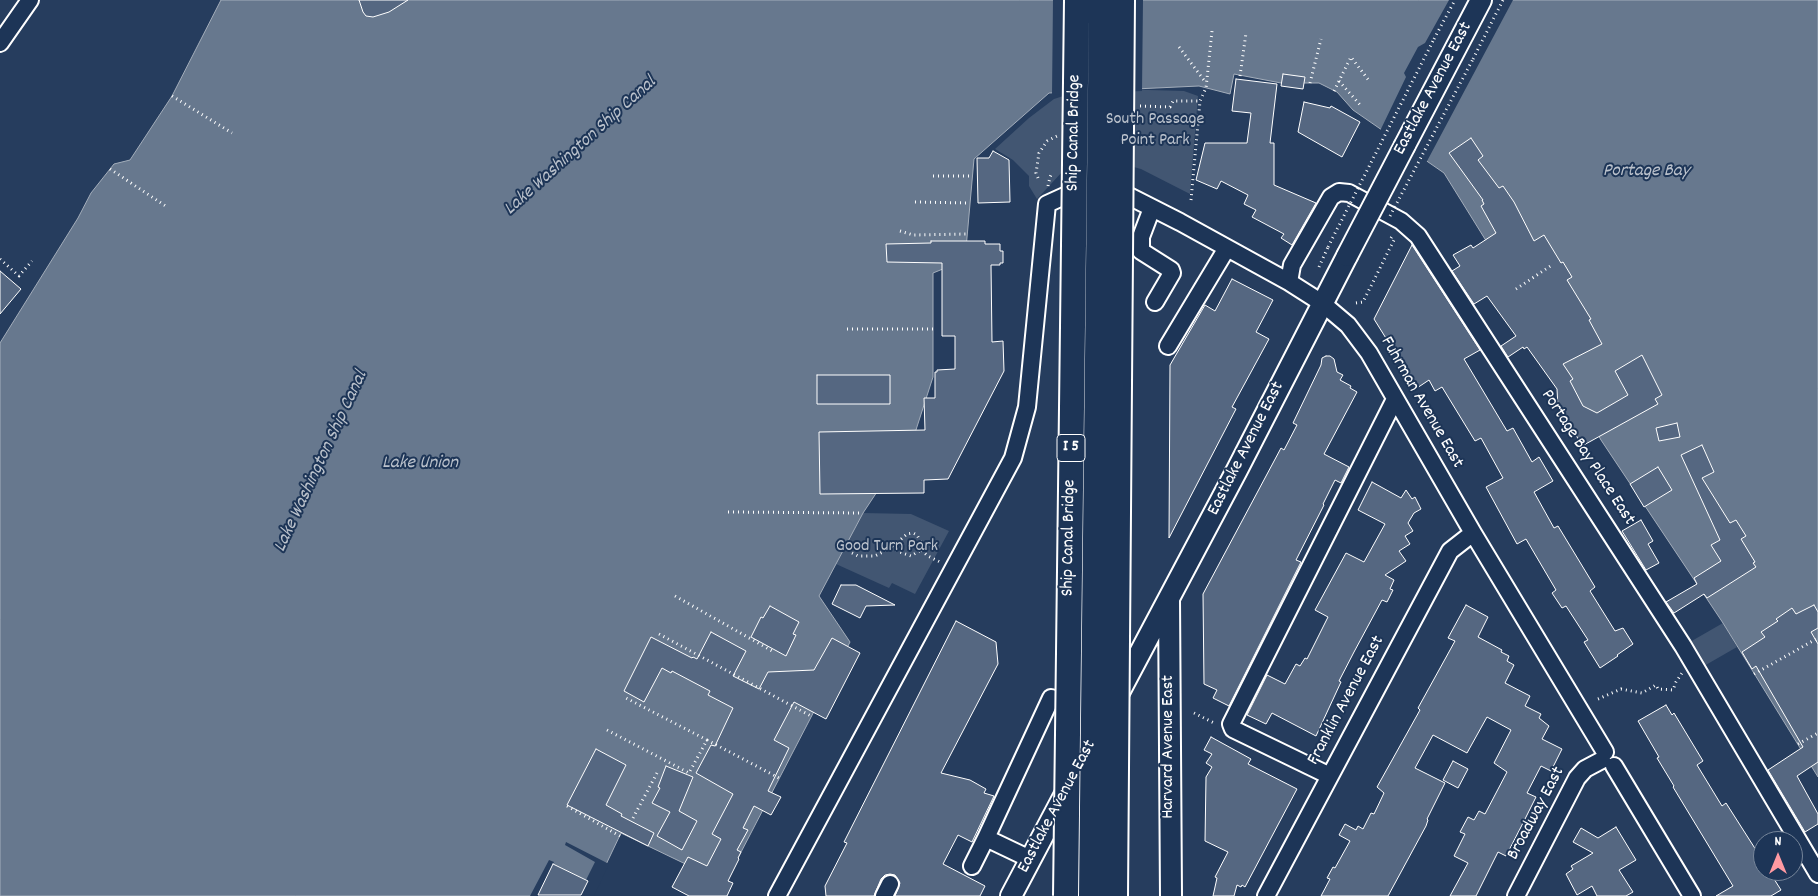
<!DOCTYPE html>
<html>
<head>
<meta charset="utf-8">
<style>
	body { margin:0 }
	#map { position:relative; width:1818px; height:896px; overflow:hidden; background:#263d5e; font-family:Dekko,sans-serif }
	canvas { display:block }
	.north { position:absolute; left:1753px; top:831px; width:50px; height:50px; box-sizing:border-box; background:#1d3557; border:1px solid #77869a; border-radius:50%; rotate:0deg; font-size:14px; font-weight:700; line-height:20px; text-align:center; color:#fff }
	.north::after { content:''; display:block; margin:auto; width:18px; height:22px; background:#ff9aa2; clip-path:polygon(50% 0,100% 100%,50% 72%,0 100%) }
</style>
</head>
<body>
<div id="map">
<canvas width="1818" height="896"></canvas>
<div class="north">N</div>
</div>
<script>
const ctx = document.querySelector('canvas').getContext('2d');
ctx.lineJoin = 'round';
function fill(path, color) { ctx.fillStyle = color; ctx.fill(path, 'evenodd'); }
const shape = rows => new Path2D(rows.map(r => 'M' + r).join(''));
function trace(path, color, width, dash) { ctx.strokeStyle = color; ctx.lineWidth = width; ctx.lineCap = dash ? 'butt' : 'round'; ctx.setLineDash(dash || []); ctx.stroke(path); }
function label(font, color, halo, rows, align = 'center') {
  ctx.font = font + ' Dekko,sans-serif'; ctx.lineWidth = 4; ctx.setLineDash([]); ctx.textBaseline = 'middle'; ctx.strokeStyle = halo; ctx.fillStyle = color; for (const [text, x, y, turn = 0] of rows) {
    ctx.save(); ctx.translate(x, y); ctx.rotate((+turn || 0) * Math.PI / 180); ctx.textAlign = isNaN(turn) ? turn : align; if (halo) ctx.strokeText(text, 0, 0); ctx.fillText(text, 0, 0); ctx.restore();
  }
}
const green = shape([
	[1114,89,1184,91,1198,96,1190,194,1141,169,1104,159,1063,171,1037,199,1029,186,1029,176,1013,160,995,149,1029,118,1054,99,1079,91],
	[863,513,911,514,949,531,915,594,892,583,889,588,836,564],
	[1723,623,1737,647,1697,670,1683,646]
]);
const water = shape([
	[221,0,1818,0,1818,777,1723,623,1601,440,1516,289,1444,173,1353,110,1337,92,1319,83,1281,83,1234,74,1230,94,1199,86,1049,93,974,159,965,260,933,273,933,377,914,436,863,513,819,596,850,642,725,883,621,833,591,896,0,896,0,343,78,218,91,193,114,164,130,160,172,96,221,0]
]);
const pier = shape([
	[1053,0,1143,0,1142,91,1052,95],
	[1449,0,1513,0,1426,163,1380,131,1406,77,1404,73,1418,47,1425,43],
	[566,842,609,864,594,896,530,896,549,860,554,862,553,864,586,880,595,862,565,845]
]);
const building = shape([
	[359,0,408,0,389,12,373,17,366,16,363,12,359,0],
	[1283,74,1305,77,1303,89,1281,86,1283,74],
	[1236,79,1277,84,1270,143,1274,143,1274,185,1316,203,1292,245,1281,238,1284,234,1252,217,1256,210,1244,204,1248,195,1221,181,1217,189,1196,180,1205,143,1247,143,1251,113,1232,111,1236,79],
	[1304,102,1330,108,1331,106,1360,122,1342,157,1298,132,1304,102],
	[1471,138,1483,156,1478,160,1499,188,1503,186,1514,202,1534,241,1544,235,1561,263,1563,262,1572,277,1567,280,1591,319,1589,320,1602,344,1563,364,1573,379,1570,381,1583,406,1597,413,1628,395,1615,371,1642,355,1662,395,1655,399,1658,404,1582,446,1571,426,1568,427,1558,408,1557,389,1527,347,1524,349,1523,347,1508,357,1501,346,1516,336,1487,296,1474,304,1452,271,1460,266,1453,255,1471,245,1473,248,1496,233,1481,206,1484,204,1482,200,1483,200,1449,153,1471,138],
	[993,151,1009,160,1010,202,978,203,977,158,989,158,993,151],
	[931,241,985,241,985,244,1000,244,1000,251,1003,251,1003,263,1000,263,1000,265,991,265,992,342,1003,341,1004,371,948,479,924,480,924,493,820,494,819,432,925,430,924,398,935,398,935,372,937,372,937,370,955,369,955,336,942,336,942,263,887,262,886,244,931,243,931,241],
	[1412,245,1480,350,1464,359,1507,431,1513,428,1532,462,1539,457,1553,481,1534,492,1554,528,1558,526,1595,587,1590,591,1615,631,1623,628,1633,644,1617,655,1618,656,1600,668,1584,642,1588,640,1566,606,1562,608,1552,593,1556,590,1526,539,1517,544,1486,487,1503,478,1481,438,1475,441,1442,387,1435,391,1429,380,1417,388,1374,319,1412,245],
	[0,271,21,289,0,314,0,271],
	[1232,279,1273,300,1256,332,1269,339,1232,407,1236,409,1169,538,1170,365,1205,305,1215,311,1232,279],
	[1326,356,1330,356,1334,359,1337,372,1343,375,1340,380,1351,386,1350,388,1357,392,1324,454,1349,467,1341,483,1335,480,1323,504,1324,505,1296,560,1301,562,1229,706,1213,698,1217,690,1204,684,1203,594,1281,448,1284,450,1297,425,1293,423,1321,365,1322,358,1326,356],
	[817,375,890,375,890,404,817,404,817,375],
	[1677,423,1680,437,1659,441,1656,428,1677,423],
	[1702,445,1714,472,1702,478,1730,523,1736,520,1746,536,1741,539,1755,562,1753,563,1756,567,1707,598,1704,594,1674,613,1666,602,1697,584,1694,578,1721,561,1711,545,1720,540,1681,455,1702,445],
	[1658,467,1672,490,1644,507,1630,484,1658,467],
	[1372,482,1401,498,1406,490,1412,499,1415,497,1421,509,1414,513,1408,523,1413,531,1405,536,1410,544,1399,551,1406,561,1385,575,1394,580,1390,589,1393,590,1387,602,1382,600,1354,652,1339,681,1341,682,1316,736,1272,713,1266,724,1247,715,1267,675,1285,684,1296,664,1300,666,1305,658,1307,659,1328,617,1315,610,1346,553,1364,562,1385,524,1358,510,1372,482],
	[1641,520,1653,541,1648,544,1659,563,1646,570,1622,531,1641,520],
	[841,585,856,585,895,605,866,606,860,618,832,604,841,585],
	[1466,605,1488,617,1478,637,1502,650,1501,652,1509,656,1507,661,1514,665,1505,683,1530,696,1525,706,1541,714,1539,718,1549,726,1542,739,1562,749,1551,771,1541,766,1527,793,1536,797,1523,823,1506,856,1498,852,1476,896,1450,896,1468,863,1454,856,1465,834,1460,832,1468,817,1474,820,1479,811,1485,814,1507,772,1494,763,1511,730,1487,717,1467,753,1433,735,1415,768,1445,783,1427,819,1428,820,1426,826,1388,896,1321,896,1330,879,1327,878,1333,867,1335,868,1350,841,1339,835,1345,824,1356,830,1358,826,1363,829,1371,813,1374,814,1384,793,1377,787,1420,710,1418,708,1455,641,1448,638,1466,605],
	[1814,605,1818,612,1818,628,1811,632,1818,644,1818,762,1797,776,1818,814,1818,824,1805,832,1768,770,1803,747,1756,666,1752,669,1742,652,1765,637,1761,632,1778,621,1776,619,1792,608,1796,614,1814,605],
	[770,606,799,622,793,634,796,635,786,656,751,637,761,617,763,618,770,606],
	[956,621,996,642,998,664,941,773,970,780,986,789,984,793,994,796,972,842,958,835,943,864,985,886,980,896,895,896,900,883,895,875,890,874,885,875,881,879,874,896,826,896,825,886,847,843,844,842,956,621],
	[711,632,746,651,733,676,759,689,768,672,814,670,832,638,860,653,826,719,794,702,774,740,789,748,768,791,781,797,771,815,754,806,743,828,748,830,737,850,741,852,738,858,739,859,728,881,733,883,727,896,689,896,672,887,688,857,707,866,721,839,712,834,733,794,696,773,711,745,715,746,733,708,708,695,710,691,672,671,671,673,662,668,644,702,624,691,651,637,692,658,693,657,697,659,711,632],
	[1666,705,1672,715,1674,713,1703,761,1697,765,1722,806,1726,803,1763,861,1763,871,1769,871,1781,890,1771,896,1716,896,1733,886,1673,787,1674,786,1657,758,1659,757,1638,721,1666,705],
	[1211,737,1251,759,1248,764,1297,789,1245,887,1242,885,1241,887,1237,885,1234,896,1213,896,1217,878,1215,877,1228,852,1205,841,1206,777,1212,767,1206,763,1212,754,1204,750,1211,737],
	[596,749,626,765,606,805,622,814,621,816,654,833,648,846,567,805,596,749],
	[1453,761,1468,769,1458,788,1443,780,1453,761],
	[666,766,693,777,679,811,697,821,682,850,657,836,670,812,652,803,660,788,658,787,666,766],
	[1616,827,1636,860,1619,870,1633,892,1626,896,1597,896,1592,886,1577,895,1566,874,1573,869,1571,866,1593,853,1573,842,1581,828,1598,838,1616,827],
	[553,864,588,881,581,895,538,895,553,864]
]);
const path = shape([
	[1434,39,1455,0],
	[1179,47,1206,83],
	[1473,59,1503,0],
	[1240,76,1246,33],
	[1339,81,1362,107],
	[1310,83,1321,39],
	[1334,91,1351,57,1370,82],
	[172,96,232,133],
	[1140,106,1170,107,1173,101,1200,101],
	[110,169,167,207],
	[933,176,973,176],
	[1038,178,1036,173,1039,153,1047,141,1057,136],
	[1048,186,1050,177,1052,173],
	[1191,200,1200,101,1206,88,1212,31],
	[915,202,970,203],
	[900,231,913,235,967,234],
	[0,259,19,276,32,261],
	[1319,267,1328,247],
	[1516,289,1552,265],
	[1356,303,1363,302,1394,240,1391,238,1393,235],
	[847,329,933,329],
	[728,512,863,513],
	[892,547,897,551,911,556,921,550],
	[849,549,852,553,858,556,875,556,892,547,907,534,913,533,917,535,921,542,921,550,928,556,940,562],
	[675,596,774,652],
	[659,634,811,716],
	[1754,674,1818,638],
	[1598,699,1621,689,1642,693,1656,685,1658,689,1673,690,1676,682,1682,673],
	[1194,713,1216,724],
	[607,730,689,773,707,740,624,697],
	[707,740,779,778],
	[1798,744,1818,733],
	[567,806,620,836],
	[633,818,657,773]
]);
const minor = shape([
	[0,43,30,0],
	[1113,188,1180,222,1289,282,1322,303,1348,325,1369,353,1473,533,1605,752],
	[1152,208,1141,237,1141,251,1171,270,1172,273,1155,302],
	[1289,282,1292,265,1331,197,1339,192,1349,193,1401,221,1418,236,1683,646,1818,874],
	[1168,346,1227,248],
	[1614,766,1692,896],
	[1330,776,1233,729,1231,724,1395,399],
	[1030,859,986,838,1051,698,1102,714],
	[972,866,986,838],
	[777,896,1013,458,1027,407,1047,204,1082,188],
	[884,896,890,884],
	[1266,896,1450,551,1473,533],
	[1516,896,1577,778,1585,769,1602,760]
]);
const major = shape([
	[1405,145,1481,0],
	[1169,599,1171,896],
	[1116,698,1237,470,1347,256],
	[1011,896,1093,741]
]);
const pathBridge = shape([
	[1390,216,1473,59],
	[1328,247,1434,39]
]);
const majorBridge = shape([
	[1347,256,1405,145]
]);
const highwayBridge = shape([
	[1066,896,1077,0],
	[1091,896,1101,0],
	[1115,896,1122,0]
]);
const shields = [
	[1071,448,28]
];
const shieldNames = [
	["I 5",1071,448]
];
const streetNames = [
	["Eastlake Avenue East",1434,89,-62],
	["Ship Canal Bridge",1075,133,-89],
	["Fuhrman Avenue East",1421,403,60],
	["Eastlake Avenue East",1247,449,-63],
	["Portage Bay Place East",1587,458,57],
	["Ship Canal Bridge",1070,538,-89],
	["Franklin Avenue East",1347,701,-62],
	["Harvard Avenue East",1170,747,-90],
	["Eastlake Avenue East",1058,807,-62],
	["Broadway East",1537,814,-62]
];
const parkNames = [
	["South Passage",1155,121],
	["Point Park",1155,142],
	["Good Turn Park",887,548]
];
const waterNames = [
	["Lake Washington Ship Canal",581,147,-42],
	["Portage Bay",1646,172],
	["Lake Washington Ship Canal",322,462,-65],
	["Lake Union",420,464]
];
fill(green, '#425672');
fill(water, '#67788e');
trace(water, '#a4aebb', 1);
fill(pier, '#263d5e');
fill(building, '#556781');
trace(building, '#fff', 1);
trace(minor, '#fff', 20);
trace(major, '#fff', 24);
trace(path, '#fff', 3, [1, 4]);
trace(minor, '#1d3557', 16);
trace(major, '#1d3557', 20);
trace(majorBridge, '#fff', 24, []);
trace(highwayBridge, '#fff', 28, []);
trace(pathBridge, '#fff', 3, [1, 4]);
trace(majorBridge, '#1d3557', 20);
trace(highwayBridge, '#1d3557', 24);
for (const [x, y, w] of shields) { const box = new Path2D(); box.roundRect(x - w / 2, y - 13.5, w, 27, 4); ctx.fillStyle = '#1d3557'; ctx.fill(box); trace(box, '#fff', 1); }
label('bold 16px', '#fff', null, shieldNames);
label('18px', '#fff', '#1d3557', streetNames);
label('18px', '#bdc4ce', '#1d3557', parkNames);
label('italic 19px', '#bbc2cc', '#1d3557', waterNames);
</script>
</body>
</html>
